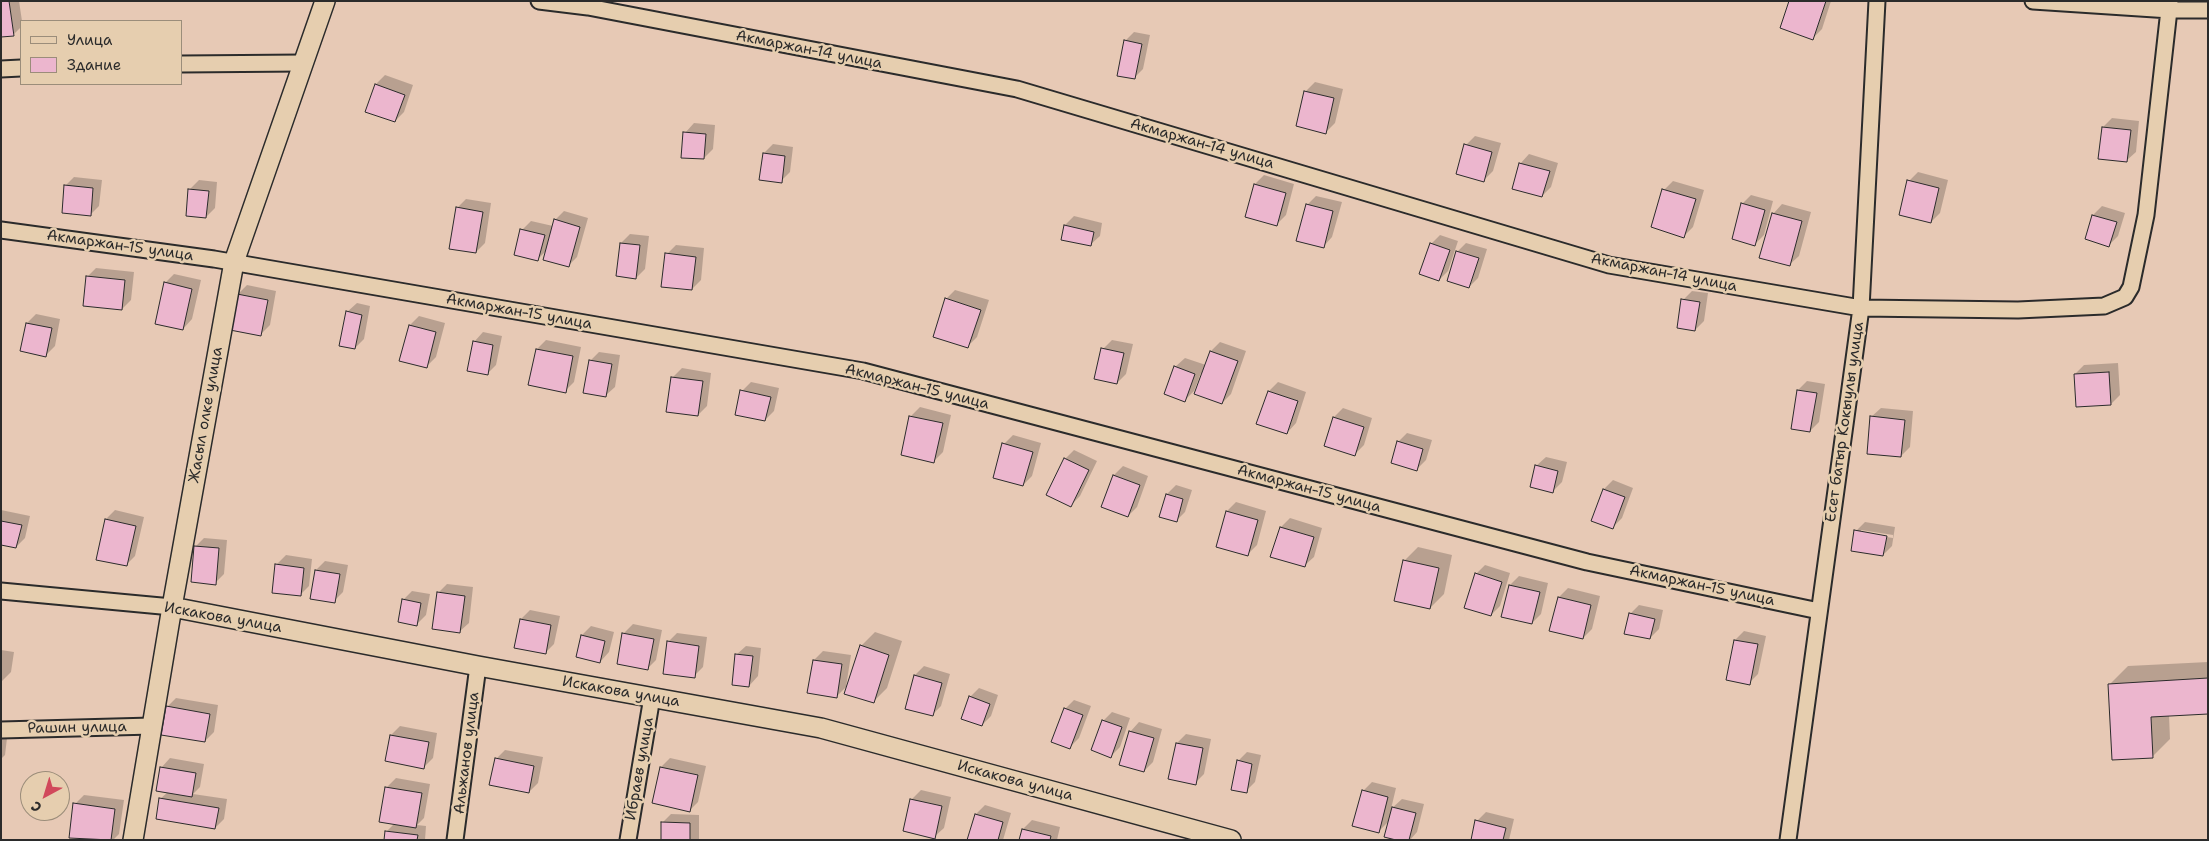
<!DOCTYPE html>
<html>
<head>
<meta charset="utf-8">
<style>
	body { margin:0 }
	#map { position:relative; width:2209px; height:841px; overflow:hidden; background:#e7c9b5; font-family:"Shantell Sans",sans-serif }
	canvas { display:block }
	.frame { position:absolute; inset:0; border:2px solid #2b2b2b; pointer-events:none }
	.legend { position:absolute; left:20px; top:20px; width:162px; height:65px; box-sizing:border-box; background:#e6ceaf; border:1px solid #9b8d7a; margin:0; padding:6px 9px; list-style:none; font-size:15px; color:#2b2b2b }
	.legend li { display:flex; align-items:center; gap:10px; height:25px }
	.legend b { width:25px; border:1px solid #9b8d7a }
	.north { position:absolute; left:20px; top:771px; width:50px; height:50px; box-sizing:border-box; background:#e6ceaf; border:1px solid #9b8d7a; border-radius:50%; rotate:219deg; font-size:14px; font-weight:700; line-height:20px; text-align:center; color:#2b2b2b }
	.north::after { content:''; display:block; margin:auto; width:18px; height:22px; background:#d1495b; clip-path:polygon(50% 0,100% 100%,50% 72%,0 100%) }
</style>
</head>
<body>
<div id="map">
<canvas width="2209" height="841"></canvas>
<div class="frame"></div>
<ul class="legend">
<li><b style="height:6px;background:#e6ceaf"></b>Улица</li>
<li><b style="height:14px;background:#ecb6ce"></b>Здание</li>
</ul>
<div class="north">С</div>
</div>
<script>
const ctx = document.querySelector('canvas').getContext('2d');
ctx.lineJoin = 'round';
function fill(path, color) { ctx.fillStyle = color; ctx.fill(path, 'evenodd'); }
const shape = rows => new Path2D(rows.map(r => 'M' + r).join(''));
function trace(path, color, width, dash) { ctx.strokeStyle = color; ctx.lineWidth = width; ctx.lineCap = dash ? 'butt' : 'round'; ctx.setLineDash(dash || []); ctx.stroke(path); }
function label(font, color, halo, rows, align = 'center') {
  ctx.font = font + ' "Shantell Sans",sans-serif'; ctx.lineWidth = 5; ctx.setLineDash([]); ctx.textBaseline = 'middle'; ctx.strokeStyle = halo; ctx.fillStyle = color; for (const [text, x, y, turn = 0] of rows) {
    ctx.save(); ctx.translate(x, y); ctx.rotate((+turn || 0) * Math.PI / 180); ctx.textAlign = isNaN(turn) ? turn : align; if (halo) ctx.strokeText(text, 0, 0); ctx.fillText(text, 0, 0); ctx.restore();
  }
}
const shadow = shape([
	[1,1,19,1,22,21,21,27,14,34,1,36],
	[1790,1,1831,1,1822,29,1813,38],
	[1134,32,1150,35,1143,69,1134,78,1125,41],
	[385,75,413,85,404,112,395,121,366,111,376,84],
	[1315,82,1343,89,1335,123,1326,132,1306,91],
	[2112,118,2139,121,2136,152,2126,161,2103,127],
	[694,123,715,125,713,149,704,158,685,133],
	[1475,136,1501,143,1493,171,1484,180,1466,145],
	[773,144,793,147,790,172,781,181,764,153],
	[1529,154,1558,163,1551,187,1542,196,1520,164],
	[1918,172,1948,180,1940,213,1931,222,1909,181],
	[1264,175,1294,184,1286,215,1277,224,1255,184],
	[74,177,102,180,99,206,90,215,65,186],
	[199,180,217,182,215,208,206,217,190,189],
	[1673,181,1704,190,1693,227,1684,236,1664,190],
	[1751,195,1773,201,1764,235,1755,244,1742,204],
	[1316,196,1342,202,1332,237,1323,247,1307,205],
	[466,199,491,203,485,243,476,252,457,208],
	[1782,204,1811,212,1799,256,1789,265,1773,214],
	[2102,206,2125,213,2118,236,2109,245,2093,215],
	[564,211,588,218,577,257,568,266,546,251,538,259,522,230,531,221,553,226,555,220],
	[1074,216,1102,223,1100,236,1090,245,1065,225],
	[630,234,649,236,645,269,636,278,621,243],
	[1440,235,1458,241,1448,271,1439,280,1431,244],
	[1466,243,1487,249,1478,278,1469,287,1457,252],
	[676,245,704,248,701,280,692,289,667,254],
	[96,268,134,272,131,300,122,309,87,277],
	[174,274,201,280,192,319,183,329,165,283],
	[247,285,276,291,270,325,261,334,238,294],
	[955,290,989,300,977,337,968,346,946,299],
	[1692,291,1708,293,1704,321,1695,330,1683,300],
	[357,303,370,306,364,339,355,348,347,312],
	[36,314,60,319,55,346,46,355,27,323],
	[419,316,445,323,436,357,426,367,410,325],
	[483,332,502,336,496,365,487,374,474,342],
	[546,340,581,347,574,382,565,391,537,349],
	[1112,340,1133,344,1126,374,1117,383,1103,349],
	[1220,342,1246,351,1231,394,1222,403,1201,373,1194,391,1185,400,1175,367,1185,358,1206,365,1211,351],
	[599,352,620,355,615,387,605,396,590,361],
	[2118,363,2120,395,2111,404,2075,374,2084,365],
	[682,368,711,373,707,406,698,415,673,377],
	[1807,381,1825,384,1819,422,1810,431,1792,428,1798,390],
	[751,382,779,388,774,411,765,420,742,391],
	[1278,382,1306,392,1296,423,1287,433,1269,391],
	[920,407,951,415,943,452,934,461,911,416],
	[1343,408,1372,418,1364,445,1355,454,1334,417],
	[1881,408,1913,411,1910,447,1901,456,1871,417],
	[1407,433,1432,440,1426,460,1417,469,1398,442],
	[1013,435,1041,443,1032,476,1023,485,1004,444],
	[1074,450,1097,461,1080,496,1071,505,1065,459],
	[1546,457,1567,462,1562,482,1553,491,1536,466],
	[1123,466,1148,476,1137,507,1128,516,1114,475],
	[1613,480,1633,488,1622,518,1613,527,1604,489],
	[1176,485,1192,490,1185,512,1176,521,1161,516,1167,494],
	[1236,502,1266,511,1257,545,1248,554,1227,511],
	[1,510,30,516,25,538,16,547,1,544],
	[115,510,144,517,135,556,126,565,97,559,106,519],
	[1290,518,1322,528,1314,557,1304,566,1272,556,1281,527],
	[1865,522,1895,527,1892,546,1883,555,1856,531],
	[1861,530,1893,535,1893,538,1861,533],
	[204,538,227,540,224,574,215,583,195,547],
	[1418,547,1452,555,1444,594,1430,608,1404,561],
	[286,555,312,559,309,586,300,595,273,591,277,564],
	[325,561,348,565,343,592,334,601,316,570],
	[1485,565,1510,573,1500,606,1491,615,1476,574],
	[1519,576,1548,583,1541,614,1532,623,1510,585],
	[447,584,473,587,469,623,459,632,438,593],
	[1568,588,1600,596,1592,629,1583,638,1559,597],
	[412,591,430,594,426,615,417,624,403,600],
	[1639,605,1663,610,1659,629,1650,638,1630,614],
	[530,610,560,616,554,644,545,653,521,619],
	[633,624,662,630,656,660,647,669,618,663,624,633],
	[591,626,614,632,609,652,600,662,582,635],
	[1744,631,1766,636,1758,674,1749,683,1735,640],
	[875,632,902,641,887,688,873,702,861,646],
	[677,633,707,637,703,667,694,676,668,642],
	[746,646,761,648,758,676,749,686,736,655],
	[1,650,14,652,11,672,2,681],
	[823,651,851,655,846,687,837,696,814,660],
	[2208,662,2208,713,2169,715,2170,739,2152,757,2110,684,2128,666],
	[924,666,950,674,941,706,932,715,906,708,915,675],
	[979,688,998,695,991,716,982,725,970,697],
	[176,698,218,705,214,732,205,741,167,707],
	[1074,700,1091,706,1079,738,1070,747,1065,709],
	[1112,712,1130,718,1120,747,1111,756,1103,721],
	[1139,722,1162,729,1153,762,1144,771,1130,732],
	[400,726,437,733,433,758,424,767,391,735],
	[1186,734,1211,739,1204,774,1195,783,1177,743],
	[1,737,7,738,5,755,1,759],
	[505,750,543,757,538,783,529,792,496,759],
	[1247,752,1261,755,1255,782,1246,791,1238,761],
	[170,758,204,764,200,787,193,794,227,799,224,819,215,828,160,799,168,792,161,768],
	[670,758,706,766,698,802,689,811,654,803,661,767],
	[396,778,430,784,424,818,417,825,426,826,425,840,386,840,387,831,395,823,387,787],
	[1372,782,1396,788,1391,809,1402,799,1424,804,1417,832,1410,840,1401,840,1389,821,1378,832,1363,791],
	[921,790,951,797,944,828,934,837,904,830,912,799],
	[84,795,124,800,119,834,113,840,70,837,75,804],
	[985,805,1011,813,1003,840,968,840,976,814],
	[1486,812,1514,819,1509,840,1472,840,1477,821],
	[671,814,699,815,699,840,662,840,662,823],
	[1032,820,1060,827,1057,840,1020,840,1023,829]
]);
const building = shape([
	[1,1,9,1,14,36,1,37,1,1],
	[1789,1,1826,1,1813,40,1780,28,1789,1],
	[1124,40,1142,44,1135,79,1117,76,1124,40],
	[375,84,405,95,395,122,365,112,375,84],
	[1304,91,1334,98,1326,134,1296,126,1304,91],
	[2102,127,2131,130,2127,162,2098,159,2102,127],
	[683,132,706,134,704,159,681,158,683,132],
	[1464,144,1492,152,1484,182,1456,174,1464,144],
	[763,153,785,156,782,183,759,180,763,153],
	[1519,163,1550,171,1542,197,1512,189,1519,163],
	[1907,180,1939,188,1931,223,1899,215,1907,180],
	[1254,184,1286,193,1277,226,1245,217,1254,184],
	[64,185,93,188,91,216,62,213,64,185],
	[188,189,209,191,206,218,186,216,188,189],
	[1662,189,1696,199,1684,238,1651,227,1662,189],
	[1741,203,1765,210,1755,246,1732,239,1741,203],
	[1306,204,1333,211,1324,248,1296,241,1306,204],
	[456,207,483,212,476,253,449,249,456,207],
	[1772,213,1802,221,1790,266,1759,258,1772,213],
	[2092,215,2117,222,2109,247,2085,239,2092,215],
	[554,219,580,227,569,267,543,260,554,219],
	[1064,225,1094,232,1091,246,1061,240,1064,225],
	[520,229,545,235,538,261,514,255,520,229],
	[620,243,640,245,636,279,616,276,620,243],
	[1430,243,1450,250,1439,281,1419,274,1430,243],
	[1456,251,1479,258,1469,288,1447,281,1456,251],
	[665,253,696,257,692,290,661,287,665,253],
	[86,276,125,280,122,310,83,306,86,276],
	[164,282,192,289,183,330,155,324,164,282],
	[237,294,268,300,261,336,230,330,237,294],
	[945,298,981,310,968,348,933,337,945,298],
	[1681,299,1700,302,1695,331,1677,328,1681,299],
	[346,311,362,315,355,349,339,346,346,311],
	[26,323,52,328,46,357,20,351,26,323],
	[409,325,436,332,427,368,399,361,409,325],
	[473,341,493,345,488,375,467,371,473,341],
	[1101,348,1124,353,1117,384,1094,379,1101,348],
	[536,349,573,356,566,393,528,385,536,349],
	[1210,351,1238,361,1222,404,1194,394,1210,351],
	[589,360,612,364,606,397,583,393,589,360],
	[1174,366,1195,374,1185,402,1164,394,1174,366],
	[2109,372,2111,405,2076,407,2074,374,2109,372],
	[671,377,703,381,698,416,666,412,671,377],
	[740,390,771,397,765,421,735,415,740,390],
	[1797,390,1817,393,1810,432,1791,429,1797,390],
	[1268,391,1298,401,1287,434,1256,424,1268,391],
	[909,416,943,423,934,463,901,455,909,416],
	[1870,416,1905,420,1901,457,1867,454,1870,416],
	[1333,417,1364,427,1355,456,1324,446,1333,417],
	[1397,441,1423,449,1417,471,1391,463,1397,441],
	[1002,443,1033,452,1023,486,993,478,1002,443],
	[1064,458,1089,470,1071,507,1046,495,1064,458],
	[1535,465,1558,471,1553,493,1530,487,1535,465],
	[1113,475,1140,485,1128,517,1101,507,1113,475],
	[1603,489,1625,497,1613,529,1591,521,1603,489],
	[1166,494,1183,499,1177,522,1159,517,1166,494],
	[1226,511,1258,520,1248,556,1216,547,1226,511],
	[105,519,136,526,127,566,96,560,105,519],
	[1,521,22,525,16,548,1,545,1,521],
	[1280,527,1314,537,1305,567,1270,557,1280,527],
	[1854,530,1887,536,1883,556,1851,551,1854,530],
	[194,546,219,548,216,585,191,582,194,546],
	[1403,560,1439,568,1430,609,1394,601,1403,560],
	[275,564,304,568,301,596,272,593,275,564],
	[315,570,340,574,335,603,310,599,315,570],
	[1475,573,1502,582,1491,616,1464,608,1475,573],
	[1509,585,1540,592,1532,624,1501,617,1509,585],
	[437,592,465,596,460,633,432,629,437,592],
	[1558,597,1591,605,1583,639,1549,631,1558,597],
	[402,599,421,603,417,626,398,622,402,599],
	[1629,613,1655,619,1650,639,1624,634,1629,613],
	[520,619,551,625,546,654,514,648,520,619],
	[622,633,654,639,648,670,617,664,622,633],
	[581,635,605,641,600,663,576,657,581,635],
	[1734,640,1758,644,1750,685,1726,680,1734,640],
	[667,641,699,646,695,678,663,674,667,641],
	[860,645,889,655,874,703,844,694,860,645],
	[735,654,753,656,749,687,732,685,735,654],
	[813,660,842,664,837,698,807,693,813,660],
	[914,675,942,683,933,716,905,709,914,675],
	[2208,678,2208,714,2151,717,2153,758,2112,760,2108,684,2208,678],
	[969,696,990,704,982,726,961,719,969,696],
	[166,706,210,714,205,742,161,735,166,706],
	[1064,708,1083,715,1070,749,1051,742,1064,708],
	[1102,720,1122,727,1111,758,1091,750,1102,720],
	[1129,731,1154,738,1144,772,1119,765,1129,731],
	[390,735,429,742,424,769,385,761,390,735],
	[1176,743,1203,748,1196,785,1168,779,1176,743],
	[495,758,534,766,529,793,489,785,495,758],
	[1237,760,1252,764,1247,793,1231,790,1237,760],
	[160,767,196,773,192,797,156,791,160,767],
	[660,767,698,775,690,812,652,803,660,767],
	[385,787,422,793,416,828,379,822,385,787],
	[1362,790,1388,797,1379,833,1352,826,1362,790],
	[159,798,219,808,215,829,156,819,159,798],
	[910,799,942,806,935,839,903,831,910,799],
	[73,803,115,809,111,840,69,838,73,803],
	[1392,807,1416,813,1409,840,1396,840,1384,837,1392,807],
	[975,814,1003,822,998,840,967,840,975,814],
	[1475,820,1506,828,1503,840,1471,840,1475,820],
	[661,822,690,823,690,840,661,840,661,822],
	[1022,829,1051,836,1050,840,1019,840,1022,829],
	[385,831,418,835,417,840,384,840,385,831]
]);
const minor = shape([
	[539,1,588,7,1017,89,1609,265,1861,308,2018,310,2104,306,2125,297,2131,287,2146,215,2170,1],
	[2033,1,2170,10,2208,10],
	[181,64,303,63],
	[1,69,21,68],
	[1,230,214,259,863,371,1587,562,1819,611],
	[1,591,172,607],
	[1,730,152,726],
	[455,840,478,666],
	[628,840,652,697],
	[1788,840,1861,308,1877,1]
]);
const tertiary = shape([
	[172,607,478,666,821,728,1231,840],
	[133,840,172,607,234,262,325,1]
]);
const streetNames = [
	["Акмаржан-14 улица",809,50,11],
	["Акмаржан-14 улица",1202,144,16],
	["Акмаржан-15 улица",120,246,8],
	["Акмаржан-14 улица",1664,273,11],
	["Акмаржан-15 улица",519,312,10],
	["Акмаржан-15 улица",917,387,14],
	["Жасыл олке улица",206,415,-80],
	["Есет батыр Кокыулы улица",1845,422,-82],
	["Акмаржан-15 улица",1309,489,15],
	["Акмаржан-15 улица",1702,586,12],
	["Искакова улица",223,618,10],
	["Искакова улица",621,692,10],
	["Рашин улица",77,728,-1],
	["Альжанов улица",467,753,-83],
	["Ибраев улица",640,769,-80],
	["Искакова улица",1015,781,15]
];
fill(shadow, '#0003');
fill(building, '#ecb6ce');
trace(building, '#2b2b2b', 1);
trace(minor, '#2b2b2b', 19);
trace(tertiary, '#2b2b2b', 22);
trace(minor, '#e6ceaf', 15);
trace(tertiary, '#e6ceaf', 19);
label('15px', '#2b2b2b', '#e6ceaf', streetNames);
</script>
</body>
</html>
